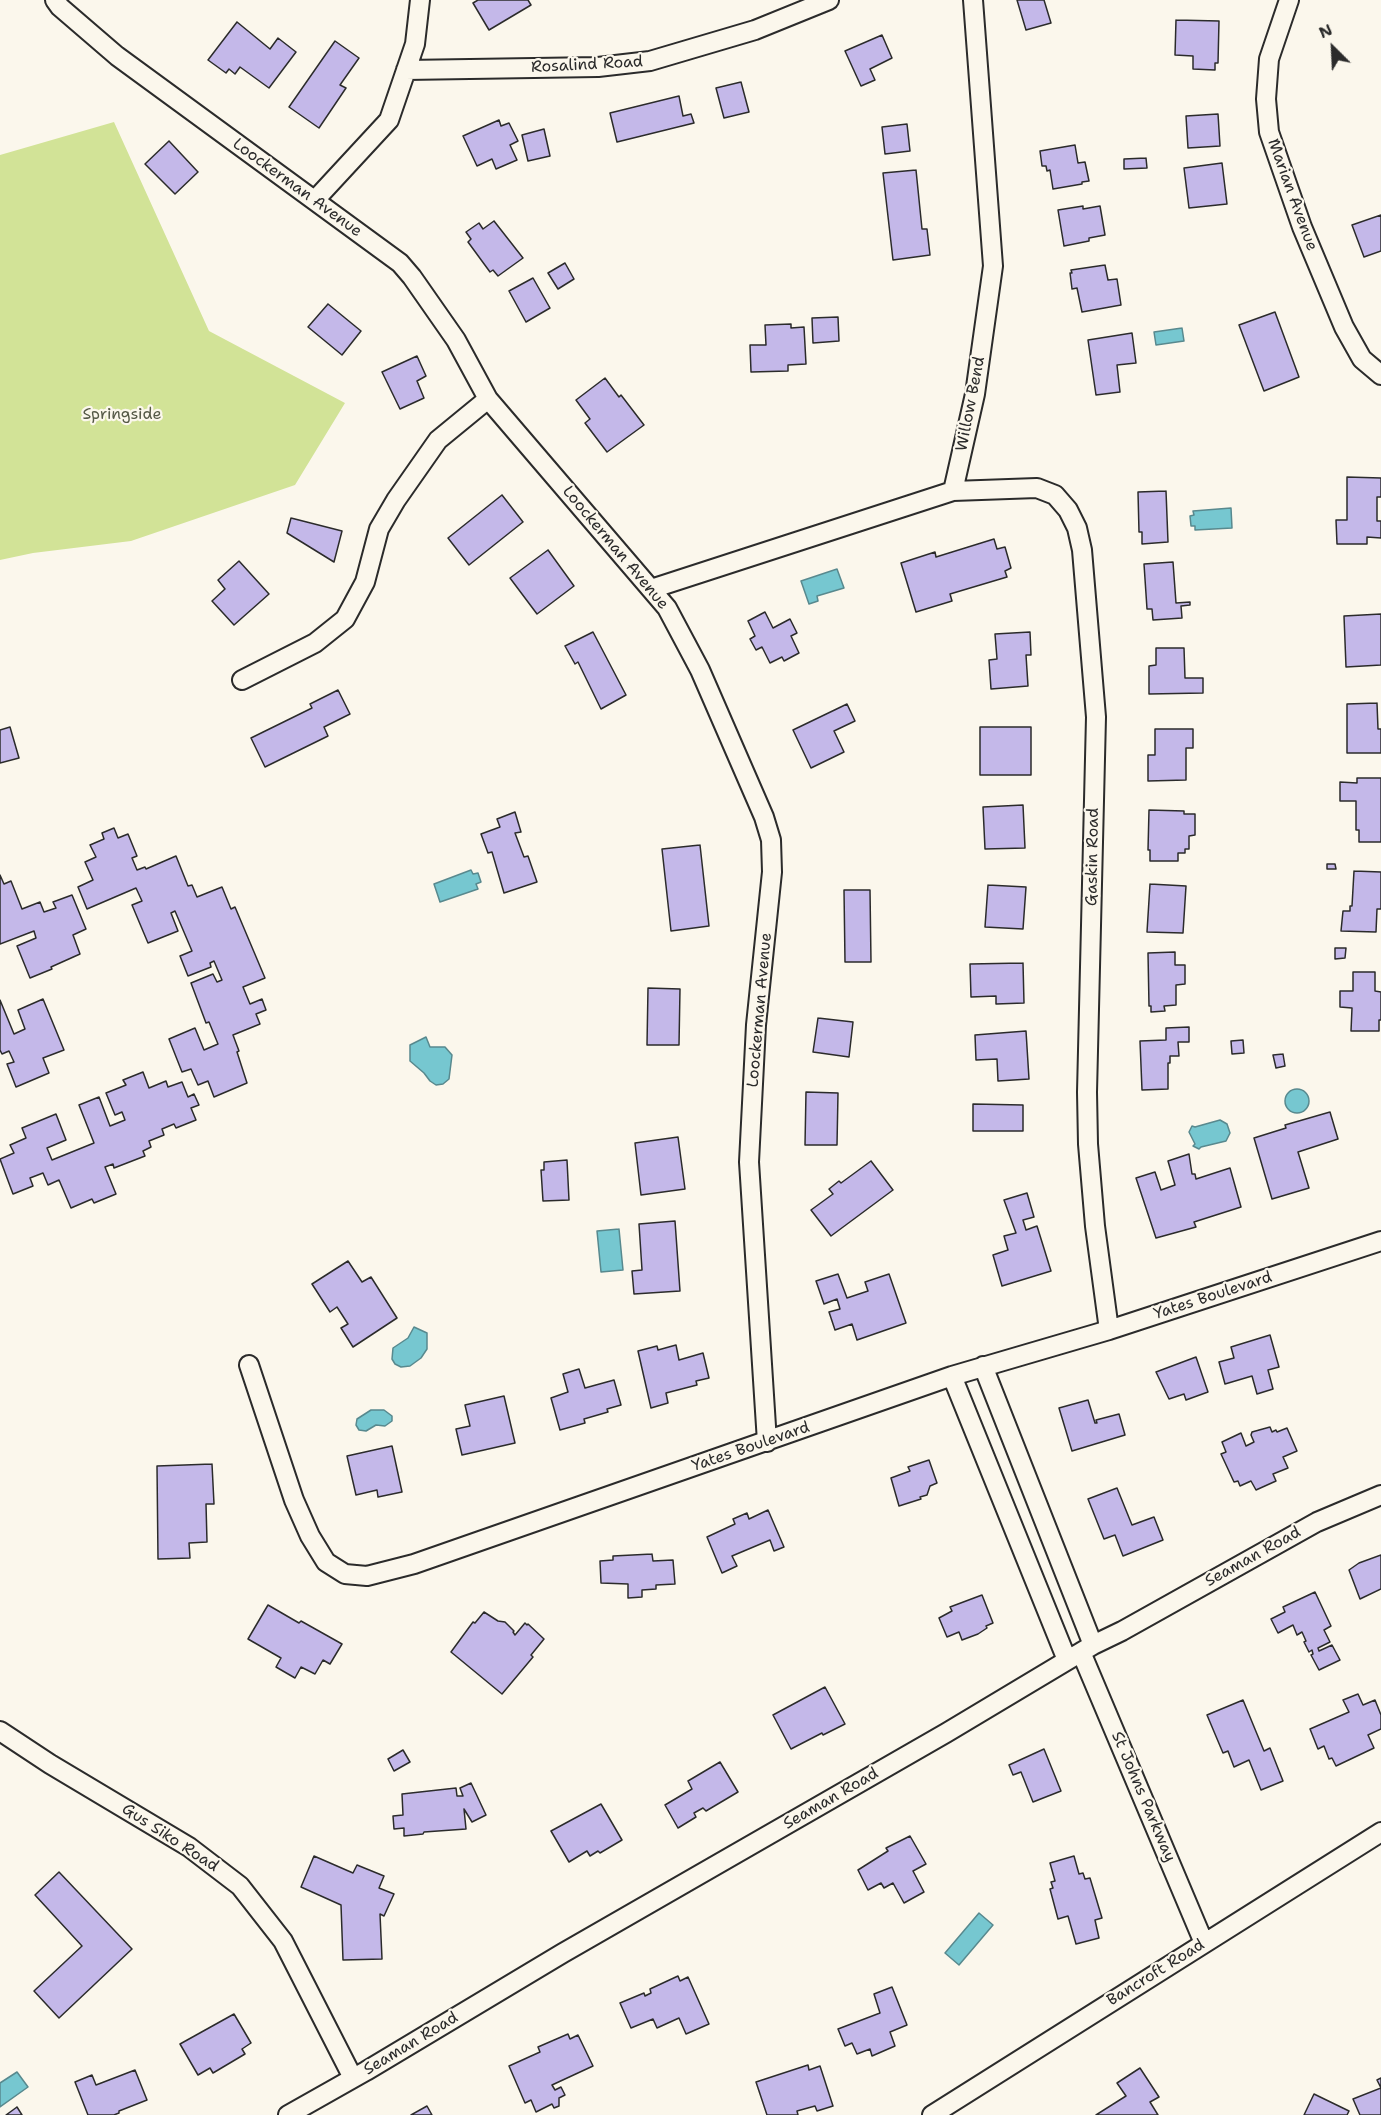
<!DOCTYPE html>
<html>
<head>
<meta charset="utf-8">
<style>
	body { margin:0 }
	#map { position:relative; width:1381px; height:2115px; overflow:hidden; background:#fbf7ec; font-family:"Shantell Sans",sans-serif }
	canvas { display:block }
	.north { position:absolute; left:1303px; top:18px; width:60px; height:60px; -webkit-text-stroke:4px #fbf7ec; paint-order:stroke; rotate:336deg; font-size:16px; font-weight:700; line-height:24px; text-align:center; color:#2b2b2b }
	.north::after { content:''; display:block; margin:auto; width:21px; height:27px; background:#2b2b2b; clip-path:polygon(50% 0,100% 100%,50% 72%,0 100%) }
</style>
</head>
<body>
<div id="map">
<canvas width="1381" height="2115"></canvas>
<div class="north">N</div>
</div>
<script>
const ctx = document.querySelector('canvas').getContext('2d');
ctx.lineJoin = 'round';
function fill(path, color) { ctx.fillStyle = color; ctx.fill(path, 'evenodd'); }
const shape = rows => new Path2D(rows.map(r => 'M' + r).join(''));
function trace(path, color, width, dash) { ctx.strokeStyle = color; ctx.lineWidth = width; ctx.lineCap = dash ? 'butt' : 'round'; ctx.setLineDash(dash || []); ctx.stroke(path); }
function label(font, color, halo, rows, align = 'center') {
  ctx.font = font + ' "Shantell Sans",sans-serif'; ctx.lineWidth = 4.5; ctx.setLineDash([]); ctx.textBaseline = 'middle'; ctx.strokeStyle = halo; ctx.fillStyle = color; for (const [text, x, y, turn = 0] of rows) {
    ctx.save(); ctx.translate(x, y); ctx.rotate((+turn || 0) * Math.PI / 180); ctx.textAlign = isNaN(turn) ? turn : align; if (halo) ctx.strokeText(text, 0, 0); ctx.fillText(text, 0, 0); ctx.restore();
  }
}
const green = shape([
	[114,122,209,331,345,403,295,485,131,541,33,553,0,560,0,155]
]);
const water = shape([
	[1182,328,1184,341,1156,345,1154,332,1182,328],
	[1231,508,1232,528,1195,530,1195,526,1191,526,1190,516,1194,515,1193,511,1231,508],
	[837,569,844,588,817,596,818,601,809,604,801,581,837,569],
	[471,870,473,874,478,873,481,882,476,884,478,889,440,902,434,884,471,870],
	[426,1037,430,1047,445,1047,452,1055,449,1079,443,1084,436,1085,430,1081,424,1073,410,1061,410,1045,426,1037],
	'1285 1101a12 12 0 1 1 24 0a12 12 0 1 1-24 0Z',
	[1220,1120,1227,1124,1230,1133,1226,1141,1201,1147,1199,1149,1193,1146,1195,1144,1189,1132,1192,1126,1195,1127,1220,1120],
	[619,1229,623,1270,601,1272,597,1231,619,1229],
	[414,1327,427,1333,427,1349,421,1358,410,1366,401,1367,395,1364,392,1359,393,1348,408,1338,414,1327],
	[371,1410,384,1410,392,1416,392,1421,385,1426,376,1425,366,1431,359,1430,356,1425,357,1419,371,1410],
	[979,1913,993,1925,959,1965,945,1953,979,1913],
	[17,2072,28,2087,0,2107,0,2083,17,2072]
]);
const building = shape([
	[478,0,528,0,531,5,489,30,473,3,478,0],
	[1017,0,1044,0,1051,23,1026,30,1017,0],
	[1176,20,1219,21,1218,63,1215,63,1215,70,1193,69,1193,56,1175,55,1176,20],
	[237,22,270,49,278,38,296,52,269,88,240,67,235,74,229,69,226,73,208,60,237,22],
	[882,35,892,58,870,69,875,80,861,86,845,51,882,35],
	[335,41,359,58,340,85,346,88,319,128,289,107,335,41],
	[741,82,749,112,724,118,716,88,741,82],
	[679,96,683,116,691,114,694,123,617,142,610,113,679,96],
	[1218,114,1220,146,1188,148,1186,116,1218,114],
	[499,120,501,126,509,123,518,141,510,145,517,160,496,169,492,159,477,166,463,136,499,120],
	[907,124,910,151,885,154,882,127,907,124],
	[544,129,550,156,528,161,522,135,544,129],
	[169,141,198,172,175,194,145,164,169,141],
	[1075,145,1078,163,1085,162,1089,181,1082,182,1082,184,1053,189,1050,170,1047,171,1046,166,1042,166,1040,151,1075,145],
	[1146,158,1147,168,1124,169,1124,159,1146,158],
	[1222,163,1227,204,1189,208,1184,168,1222,163],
	[916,170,922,229,927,229,930,255,893,260,883,173,916,170],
	[1083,206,1083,209,1100,206,1105,235,1089,238,1089,241,1064,246,1058,210,1083,206],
	[1381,215,1381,251,1364,257,1352,225,1381,215],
	[494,221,523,258,498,276,493,270,490,272,468,242,471,239,466,232,479,223,483,229,494,221],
	[565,263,574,279,558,289,548,273,565,263],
	[1105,265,1108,280,1117,279,1121,305,1082,312,1077,288,1072,289,1070,273,1072,273,1071,270,1105,265],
	[533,278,550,308,526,322,509,291,533,278],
	[328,304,361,331,342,355,308,327,328,304],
	[1275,312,1299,377,1264,391,1239,325,1275,312],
	[838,317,839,341,813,343,812,318,838,317],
	[791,324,791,328,804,327,806,364,788,365,788,371,751,372,750,345,766,345,765,325,791,324],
	[1132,333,1136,363,1117,365,1120,392,1096,395,1088,340,1132,333],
	[417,356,426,376,417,381,424,398,400,409,382,372,417,356],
	[605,378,619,397,621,395,644,425,607,452,585,423,590,419,576,400,605,378],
	[1347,477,1381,478,1381,497,1377,497,1377,521,1381,521,1381,538,1367,537,1367,544,1337,544,1336,520,1347,520,1347,477],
	[1166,491,1168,542,1142,544,1142,532,1139,532,1138,492,1166,491],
	[502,495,523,522,469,565,448,538,502,495],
	[291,518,342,531,334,562,287,533,291,518],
	[994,539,997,549,1005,547,1011,568,1005,571,1007,577,950,594,952,601,916,612,901,563,935,552,936,557,994,539],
	[548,550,574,586,537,614,510,578,548,550],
	[239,561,269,594,234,625,212,601,225,589,218,580,239,561],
	[1173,562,1176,603,1190,602,1190,605,1181,606,1182,618,1153,620,1152,609,1147,609,1144,564,1173,562],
	[765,612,773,628,790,619,797,633,791,636,799,653,784,661,782,657,770,663,762,647,756,650,750,639,755,636,748,621,765,612],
	[1381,614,1381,665,1346,667,1344,616,1381,614],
	[593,632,626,695,601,709,578,662,575,664,565,646,593,632],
	[1030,632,1031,655,1026,655,1028,686,991,689,989,660,997,659,995,634,1030,632],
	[1156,648,1184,648,1185,678,1203,678,1203,693,1149,694,1149,666,1156,665,1156,648],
	[338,690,350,714,324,727,328,736,265,767,251,738,312,708,310,704,338,690],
	[1377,703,1378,729,1381,729,1381,753,1347,753,1347,704,1377,703],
	[847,704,855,721,834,731,844,752,811,768,793,730,847,704],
	[10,727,19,758,0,763,0,730,10,727],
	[980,727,1031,727,1031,775,980,775,980,727],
	[1155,729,1193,729,1193,748,1186,748,1186,780,1148,781,1148,755,1155,755,1155,729],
	[1357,778,1381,778,1381,842,1359,842,1359,830,1356,830,1356,801,1340,801,1340,782,1357,783,1357,778],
	[1023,805,1025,848,985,849,983,807,1023,805],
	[1149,810,1184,811,1184,814,1195,814,1195,835,1189,836,1189,849,1185,849,1185,853,1178,853,1178,861,1150,861,1150,850,1148,850,1149,810],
	[515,812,521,832,515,833,524,857,528,856,537,882,504,893,492,852,488,853,481,834,500,827,497,819,515,812],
	[114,828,118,838,128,834,137,856,132,858,137,870,145,867,146,869,176,856,188,886,192,885,197,897,222,887,231,909,235,907,265,978,243,987,250,1004,262,999,266,1010,256,1014,260,1024,233,1035,239,1051,237,1052,247,1083,214,1097,208,1081,198,1085,191,1069,182,1072,169,1039,195,1028,204,1050,218,1044,209,1022,206,1023,191,983,213,974,217,982,222,980,214,961,210,963,211,967,188,976,180,956,192,951,175,911,171,913,178,931,148,943,132,905,142,901,136,888,87,909,78,887,93,880,85,862,96,857,90,845,104,839,102,833,114,828],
	[700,845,709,926,671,931,662,849,700,845],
	[1327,864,1335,864,1336,869,1327,869,1327,864],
	[1354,871,1381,872,1381,909,1377,909,1376,932,1341,931,1343,911,1350,911,1350,906,1352,906,1354,871],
	[0,875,4,884,11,881,22,909,40,902,44,912,56,908,53,902,72,895,86,929,73,935,80,954,51,967,52,969,30,978,17,946,36,938,34,931,0,944,0,875],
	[1150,884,1186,886,1183,933,1147,932,1150,884],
	[988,885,1026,887,1023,929,985,927,988,885],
	[844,890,870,890,871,962,845,962,844,890],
	[1335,948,1346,948,1345,958,1335,959,1335,948],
	[1175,952,1175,965,1185,965,1185,984,1176,985,1176,1005,1164,1006,1165,1011,1151,1012,1151,1006,1149,1006,1148,953,1175,952],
	[1023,963,1024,1003,996,1004,996,996,971,997,970,964,1023,963],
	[1353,972,1375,972,1375,991,1381,992,1381,1020,1379,1020,1379,1031,1351,1031,1352,1008,1340,1007,1340,991,1353,991,1353,972],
	[648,988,680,989,679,1045,647,1045,648,988],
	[43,999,64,1050,43,1058,49,1073,16,1087,7,1064,14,1062,9,1051,2,1054,0,1050,0,1000,14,1034,25,1029,18,1010,43,999],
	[818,1018,853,1022,849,1057,813,1052,818,1018],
	[1189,1027,1189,1042,1178,1042,1179,1056,1170,1056,1170,1063,1168,1063,1168,1089,1142,1090,1140,1041,1166,1040,1166,1028,1189,1027],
	[1026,1031,1029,1079,998,1081,997,1059,976,1060,975,1035,1026,1031],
	[1243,1040,1244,1053,1232,1054,1231,1041,1243,1040],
	[1283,1054,1285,1066,1276,1068,1273,1055,1283,1054],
	[143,1072,149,1088,166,1081,168,1087,182,1082,188,1097,194,1094,199,1105,191,1108,196,1120,176,1128,174,1124,162,1129,164,1135,149,1141,151,1147,143,1151,145,1156,114,1168,113,1164,105,1167,116,1194,94,1203,92,1199,71,1208,59,1180,48,1185,43,1173,30,1178,33,1186,13,1194,0,1159,14,1153,10,1145,26,1138,22,1128,56,1114,66,1140,47,1148,52,1160,94,1143,79,1105,99,1097,110,1126,125,1120,122,1112,115,1115,106,1093,126,1085,123,1080,143,1072],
	[806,1092,838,1093,837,1145,805,1145,806,1092],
	[973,1104,1023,1105,1023,1131,973,1131,973,1104],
	[1330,1112,1338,1139,1298,1152,1309,1188,1272,1199,1254,1138,1286,1128,1285,1125,1330,1112],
	[678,1137,685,1189,641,1195,635,1143,678,1137],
	[1189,1154,1192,1174,1195,1174,1196,1179,1230,1168,1241,1207,1194,1222,1196,1227,1156,1238,1136,1178,1155,1172,1161,1190,1175,1185,1168,1161,1189,1154],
	[567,1160,569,1200,543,1201,541,1170,544,1170,544,1162,567,1160],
	[871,1161,893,1190,831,1236,811,1210,833,1194,829,1189,839,1181,841,1183,871,1161],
	[1027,1193,1034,1217,1023,1220,1026,1230,1037,1226,1051,1271,1002,1286,993,1255,1008,1250,1004,1236,1016,1233,1004,1200,1027,1193],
	[675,1221,680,1291,634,1294,632,1271,642,1270,639,1224,675,1221],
	[348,1261,362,1282,371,1277,397,1318,353,1347,341,1328,348,1324,337,1307,330,1312,312,1284,348,1261],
	[838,1274,847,1298,868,1291,865,1282,889,1274,906,1323,857,1340,852,1324,835,1330,829,1312,840,1309,837,1299,824,1304,816,1281,838,1274],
	[1270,1335,1279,1367,1268,1370,1273,1389,1257,1394,1252,1376,1225,1384,1219,1362,1234,1358,1231,1347,1270,1335],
	[676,1345,679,1360,703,1353,709,1378,696,1381,697,1385,666,1393,668,1403,651,1408,638,1351,657,1346,658,1350,676,1345],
	[1196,1357,1208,1392,1186,1400,1184,1394,1169,1399,1156,1372,1196,1357],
	[579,1369,585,1388,614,1380,621,1405,607,1409,608,1412,584,1419,585,1423,560,1430,551,1398,568,1392,563,1374,579,1369],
	[504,1396,515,1443,462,1455,456,1429,470,1426,465,1405,504,1396],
	[1088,1400,1095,1423,1097,1423,1096,1420,1119,1414,1125,1435,1072,1451,1059,1408,1088,1400],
	[1270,1427,1272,1432,1276,1430,1277,1432,1287,1428,1297,1451,1283,1457,1288,1468,1273,1474,1276,1481,1256,1490,1251,1481,1240,1486,1238,1481,1234,1482,1221,1454,1226,1452,1222,1442,1241,1433,1246,1446,1254,1442,1251,1435,1252,1432,1270,1427],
	[392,1446,402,1492,378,1497,377,1490,356,1495,347,1456,392,1446],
	[929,1460,937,1483,930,1486,927,1495,920,1497,921,1499,899,1506,891,1478,910,1471,908,1467,929,1460],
	[212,1464,214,1504,206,1504,207,1542,189,1543,190,1558,158,1559,157,1466,212,1464],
	[1117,1488,1132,1525,1154,1517,1163,1540,1123,1556,1115,1535,1104,1539,1088,1499,1117,1488],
	[768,1510,784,1547,774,1551,770,1540,732,1556,737,1566,722,1573,707,1537,735,1524,733,1519,747,1513,749,1519,768,1510],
	[652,1554,653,1561,673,1560,675,1584,656,1585,656,1589,642,1590,642,1597,628,1598,628,1584,601,1583,600,1561,613,1560,613,1556,652,1554],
	[1381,1555,1381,1589,1360,1599,1349,1570,1359,1563,1381,1555],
	[1315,1592,1331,1626,1324,1630,1330,1642,1318,1648,1319,1651,1332,1645,1340,1660,1319,1670,1311,1655,1313,1654,1312,1650,1309,1652,1304,1642,1306,1641,1302,1632,1297,1635,1293,1625,1278,1633,1271,1619,1285,1612,1283,1607,1315,1592],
	[982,1595,993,1623,986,1626,987,1628,978,1634,962,1640,959,1632,947,1637,939,1618,952,1611,950,1607,982,1595],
	[268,1605,299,1623,301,1621,342,1644,330,1664,323,1660,315,1674,301,1667,295,1678,276,1667,281,1658,248,1639,268,1605],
	[484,1612,498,1621,505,1622,514,1631,513,1632,515,1635,525,1623,527,1625,528,1624,544,1639,531,1655,533,1657,502,1694,451,1652,473,1622,475,1623,484,1612],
	[825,1687,845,1724,823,1735,822,1733,791,1749,773,1715,825,1687],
	[1358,1694,1363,1705,1375,1700,1381,1715,1381,1729,1368,1735,1374,1748,1336,1766,1332,1758,1329,1759,1324,1746,1318,1749,1310,1729,1349,1712,1343,1700,1358,1694],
	[1243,1700,1264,1751,1270,1748,1283,1781,1261,1790,1249,1760,1234,1767,1228,1751,1223,1753,1207,1715,1243,1700],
	[1044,1749,1061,1791,1033,1802,1021,1772,1013,1775,1009,1765,1044,1749],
	[403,1750,410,1762,394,1771,388,1759,403,1750],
	[720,1762,738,1792,706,1811,703,1808,694,1813,696,1817,678,1828,665,1805,692,1789,688,1781,720,1762],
	[471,1783,486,1815,472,1822,464,1809,466,1829,424,1832,423,1834,404,1836,404,1828,394,1829,393,1816,403,1815,402,1794,456,1788,457,1796,463,1796,460,1788,471,1783],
	[601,1804,622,1840,600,1853,598,1851,590,1856,587,1851,569,1862,551,1831,601,1804],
	[910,1836,926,1864,913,1871,924,1892,904,1903,893,1883,884,1888,881,1883,868,1890,858,1870,888,1851,886,1848,910,1836],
	[314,1856,353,1873,357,1865,384,1876,379,1888,394,1894,384,1916,380,1914,382,1959,343,1960,341,1905,301,1887,314,1856],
	[1074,1856,1079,1874,1083,1873,1085,1879,1090,1878,1102,1918,1095,1920,1099,1938,1076,1944,1068,1916,1058,1919,1050,1889,1053,1888,1051,1882,1055,1881,1050,1863,1074,1856],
	[59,1872,132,1949,59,2018,34,1991,82,1946,35,1895,59,1872],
	[678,1976,680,1981,688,1977,709,2024,686,2034,679,2018,657,2028,653,2019,631,2028,620,2003,644,1993,645,1996,651,1993,650,1989,678,1976],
	[892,1987,907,2025,890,2032,895,2046,872,2056,870,2049,857,2054,852,2043,845,2046,838,2029,880,2013,874,1994,892,1987],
	[234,2014,251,2043,242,2049,245,2054,213,2073,210,2068,198,2075,180,2044,234,2014],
	[568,2034,570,2039,578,2035,593,2066,552,2085,555,2090,561,2087,565,2095,559,2098,559,2106,554,2108,552,2104,536,2112,531,2100,525,2103,509,2066,540,2052,538,2047,568,2034],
	[808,2065,809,2070,820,2066,833,2106,817,2111,815,2106,797,2111,798,2115,767,2115,756,2082,808,2065],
	[1140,2068,1159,2097,1150,2102,1158,2115,1096,2115,1126,2096,1117,2083,1140,2068],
	[135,2070,147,2100,119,2111,119,2113,114,2115,88,2115,75,2082,92,2075,96,2085,135,2070],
	[1381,2078,1381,2115,1360,2115,1353,2099,1381,2088,1377,2080,1381,2078],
	[1314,2094,1349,2111,1347,2115,1304,2115,1314,2094],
	[427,2106,432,2115,411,2115,427,2106],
	[17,2107,22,2115,6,2115,17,2107]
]);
const street = shape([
	[55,0,60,7,117,56,400,263,412,277,456,340,488,399,667,608,700,670,764,817,771,840,772,872,756,1025,749,1162,767,1442],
	[1289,0,1269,59,1266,99,1269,132,1302,227,1344,327,1362,359,1381,375],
	[406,70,598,67,650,61,755,30,829,0],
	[315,200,389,120,415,44,420,0],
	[953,491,1037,488,1055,495,1068,510,1077,528,1082,550,1096,717,1087,1092,1088,1144,1095,1226,1109,1330],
	[651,589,953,491,975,394,993,266,973,0],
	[242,680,315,643,345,619,365,582,379,529,396,500,438,440,488,399],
	[249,1365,294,1500,310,1536,326,1562,345,1574,367,1576,414,1564,952,1376,1109,1330,1381,1241],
	[983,1366,1093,1645],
	[952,1376,1067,1660],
	[1081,1652,1204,1943],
	[0,1731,50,1764,189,1847,240,1886,283,1941,353,2078],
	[288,2115,366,2071,563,1953,946,1733,1093,1645,1122,1631,1317,1522,1381,1495],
	[932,2115,1381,1832]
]);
const streetNames = [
	["Rosalind Road",587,65,-3],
	["Loockerman Avenue",297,188,36],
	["Marian Avenue",1292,195,70],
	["Willow Bend",971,404,-79],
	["Loockerman Avenue",615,548,50],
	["Gaskin Road",1093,857,-89],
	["Loockerman Avenue",760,1010,-85],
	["Yates Boulevard",1213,1296,-18],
	["Yates Boulevard",751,1447,-19],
	["Seaman Road",1253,1557,-29],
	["St Johns Parkway",1143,1797,67],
	["Seaman Road",831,1799,-30],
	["Gus Siko Road",170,1838,33],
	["Bancroft Road",1156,1973,-32],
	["Seaman Road",411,2044,-31]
];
const parkNames = [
	["Springside",122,415]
];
fill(green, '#d2e397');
fill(water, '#76c7d0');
trace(water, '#58898e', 1.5);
fill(building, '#c4b8e9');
trace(building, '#2b2b2b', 1.5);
trace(street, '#2b2b2b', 22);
trace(street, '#fbf7ec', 18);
label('16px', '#2b2b2b', '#fbf7ec', streetNames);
label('16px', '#555946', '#fbf7ec', parkNames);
</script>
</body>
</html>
